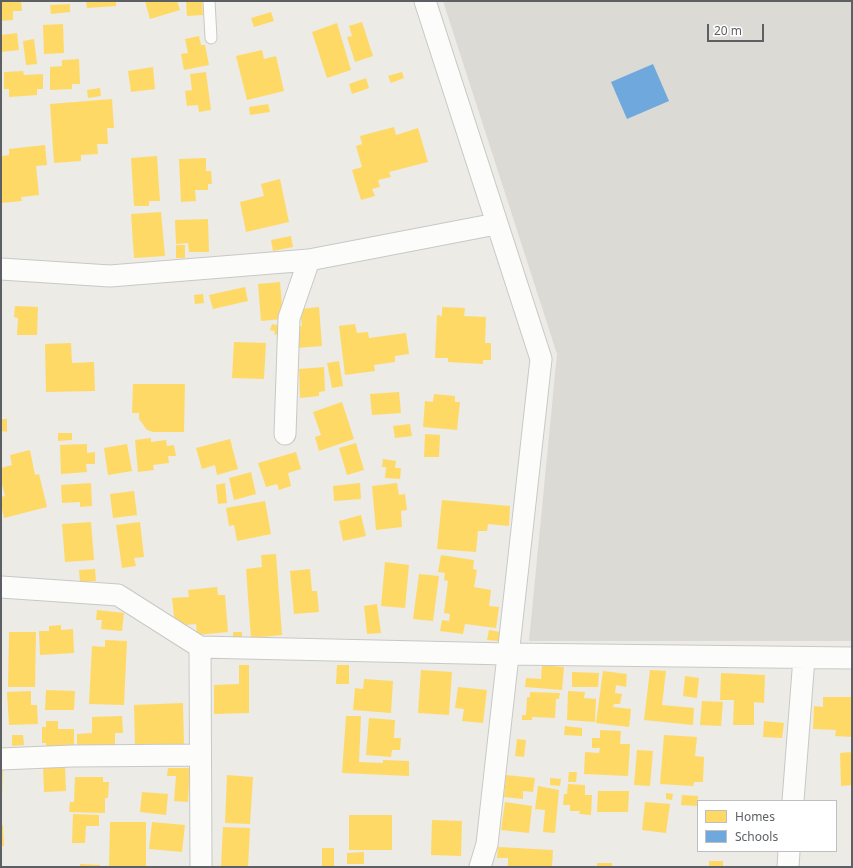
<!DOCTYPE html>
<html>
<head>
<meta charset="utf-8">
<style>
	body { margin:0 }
	#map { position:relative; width:853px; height:868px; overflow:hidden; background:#ecebe6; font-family:"Noto Sans",sans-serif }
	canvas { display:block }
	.frame { position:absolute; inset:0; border:2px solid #5c6064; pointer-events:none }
	.legend { position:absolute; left:697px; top:800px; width:140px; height:52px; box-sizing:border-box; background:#fff; border:1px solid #bebfc1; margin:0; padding:5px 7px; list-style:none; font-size:12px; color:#5c6064 }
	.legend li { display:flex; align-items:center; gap:8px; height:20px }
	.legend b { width:20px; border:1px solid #bebfc1 }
	.scale { position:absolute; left:707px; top:24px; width:57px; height:18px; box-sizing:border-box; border:2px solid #5c6064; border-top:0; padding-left:5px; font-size:12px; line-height:14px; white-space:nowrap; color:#5c6064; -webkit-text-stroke:3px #fff; paint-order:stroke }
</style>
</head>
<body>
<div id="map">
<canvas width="853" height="868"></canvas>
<div class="frame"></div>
<ul class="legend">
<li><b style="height:11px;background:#ffd966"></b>Homes</li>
<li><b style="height:11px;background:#6fa8dc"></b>Schools</li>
</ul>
<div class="scale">20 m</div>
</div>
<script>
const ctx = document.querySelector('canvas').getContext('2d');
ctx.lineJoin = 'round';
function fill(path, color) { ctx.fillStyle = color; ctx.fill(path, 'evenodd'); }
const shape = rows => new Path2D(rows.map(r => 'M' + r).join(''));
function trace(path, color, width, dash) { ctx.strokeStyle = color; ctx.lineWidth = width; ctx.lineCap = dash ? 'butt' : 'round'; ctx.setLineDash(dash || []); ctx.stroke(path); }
const education = shape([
	[443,1,852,1,852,641,529,641,557,354]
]);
const homes = shape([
	[1,1,21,1,22,11,13,11,13,20,1,21],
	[86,1,116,1,116,6,87,8],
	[145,1,177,1,180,10,150,19],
	[186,1,202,1,203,15,187,16],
	[70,4,70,12,51,14,50,5],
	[271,12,274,21,254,27,251,18],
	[362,22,373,56,355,62,347,37,352,36,349,26],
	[337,23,351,70,327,78,312,32],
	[63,24,64,53,44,54,43,25],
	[17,33,19,50,1,52,1,35],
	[199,36,201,45,205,45,209,65,184,70,181,54,188,53,185,39],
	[34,39,37,64,26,65,23,41],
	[262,50,264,59,276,56,284,91,247,100,236,56],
	[79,59,80,84,72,84,72,89,50,90,50,67,62,66,62,60],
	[153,67,155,89,131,92,128,71],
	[23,71,24,75,43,74,43,89,37,89,37,95,9,97,9,89,4,89,4,72],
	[206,72,211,110,199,112,198,105,187,106,185,91,192,90,190,74],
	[402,72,404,78,391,83,388,76],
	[366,78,369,88,352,94,349,84],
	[100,88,101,96,88,98,87,90],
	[112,99,114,128,107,128,108,144,97,144,98,154,81,155,81,161,54,163,50,104],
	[268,104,270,112,250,115,249,107],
	[394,127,396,135,418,128,428,162,389,172,391,177,378,180,380,187,372,189,375,196,361,200,352,170,362,167,356,146,362,144,360,136],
	[45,145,47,165,36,166,39,195,21,197,22,201,1,203,1,156,9,155,9,149],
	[157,156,160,201,149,201,149,206,134,206,131,158],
	[206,158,206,171,211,171,212,184,208,184,208,190,195,190,196,201,181,202,179,159],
	[280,179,289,222,246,232,240,202,264,196,261,184],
	[161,212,165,256,134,258,131,214],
	[208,219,209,252,189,252,188,243,176,244,175,220],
	[291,236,293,247,273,251,271,240],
	[176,245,185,245,185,258,176,258],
	[280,282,283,319,261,321,258,284],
	[245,287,248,301,213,309,209,295],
	[203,294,204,303,195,304,194,295],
	[15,306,38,307,37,335,17,335,18,318,14,317],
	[319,307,322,346,297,348,295,326,302,326,300,309],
	[442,307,465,308,464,316,486,317,485,343,491,343,491,360,483,360,483,364,448,362,448,358,435,358,437,315,442,316],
	[272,324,283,326,281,336,274,334,275,331,270,330],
	[355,324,357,333,368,332,369,338,406,333,409,354,395,356,395,362,374,365,375,371,345,375,339,326],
	[234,342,266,343,264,379,232,378],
	[71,343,72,363,94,362,95,391,46,392,45,344],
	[339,361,343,386,332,388,327,363],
	[324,367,325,391,319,392,319,396,300,398,299,369],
	[133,384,185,384,184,432,153,432,147,430,139,419,139,413,132,413],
	[399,392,401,413,372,415,370,394],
	[434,394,455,396,455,402,460,402,457,430,423,427,425,401,433,402],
	[342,402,354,439,319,451,315,437,321,435,313,412],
	[1,419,7,419,7,432,1,431],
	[410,424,412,436,395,438,393,426],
	[58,433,72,433,72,440,58,441],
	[425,434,440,435,439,457,424,457],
	[151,438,151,442,166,440,167,446,174,445,176,456,168,456,169,463,153,465,154,470,138,472,135,440],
	[230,439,238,469,217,475,215,465,202,469,196,448],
	[356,443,364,470,347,475,339,448],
	[87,444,87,453,95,452,95,464,86,464,87,472,61,474,60,445],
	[127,444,132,471,108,475,104,448],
	[30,450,35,475,39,474,47,507,4,518,1,505,1,497,5,496,1,480,1,468,12,465,10,455],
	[296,452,301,469,288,473,291,486,279,490,277,484,266,487,258,463],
	[383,459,396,461,395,468,401,468,400,479,385,478,386,467,382,467],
	[251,472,256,494,234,500,229,478],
	[91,483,92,506,80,507,80,502,62,503,61,485],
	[225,483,227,503,218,504,216,485],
	[360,483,361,499,334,501,333,486],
	[397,483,399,495,405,494,407,510,401,511,402,527,376,530,372,486],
	[134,491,137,515,113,518,110,494],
	[442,500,510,506,509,526,488,524,487,531,478,531,476,552,437,549],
	[265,501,271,534,237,541,234,525,229,526,226,508],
	[361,515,366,536,343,541,339,521],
	[91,522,94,560,65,562,62,524],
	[140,522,144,557,134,558,136,566,122,568,116,525],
	[276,554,282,635,251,638,246,569,262,567,261,555],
	[441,555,474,560,473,569,477,570,474,587,491,590,489,606,499,607,496,628,465,624,463,634,440,631,442,620,449,621,450,614,444,613,448,581,444,580,445,573,438,572],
	[385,562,409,565,405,608,381,606],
	[95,569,96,581,80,582,79,570],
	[310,569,312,591,317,591,319,612,294,614,290,571],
	[419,574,439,576,433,621,413,619],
	[217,587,218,595,225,595,228,632,197,635,196,624,175,626,172,598,189,597,188,590],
	[377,604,381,633,367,634,364,606],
	[97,610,124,613,122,631,101,629,102,620,96,620],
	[61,625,61,630,73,629,74,653,40,655,39,631,49,631,49,626],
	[489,630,500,632,499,641,487,640],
	[9,632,36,632,35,687,8,687],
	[233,632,242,632,242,641,233,641],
	[105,640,127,641,124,705,89,704,92,646,105,647],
	[239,665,249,665,249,713,214,714,214,685,239,684],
	[337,665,349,665,349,684,336,684],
	[542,665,564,667,562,690,525,687,526,678,541,679],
	[421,670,452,672,449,715,418,713],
	[650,670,666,671,662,705,694,708,693,725,644,720],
	[603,671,627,674,626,687,616,685,615,693,622,694,620,704,614,704,613,707,631,709,629,727,596,723],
	[572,672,599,673,598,687,572,687],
	[721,673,765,675,764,703,754,702,754,725,733,725,734,700,720,700],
	[685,676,699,678,697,698,683,696],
	[364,679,393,681,391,713,353,710,355,688,363,689],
	[458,687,487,690,483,723,462,721,464,709,455,708],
	[46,690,75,691,74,710,45,710],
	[31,691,31,705,37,705,38,724,9,725,7,692],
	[568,691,585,692,584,698,596,699,595,722,567,720],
	[530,692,560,693,559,699,556,699,555,718,532,717,532,720,522,720,522,715,526,715,527,697,530,697],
	[823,697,852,697,852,737,835,736,836,730,813,729,814,706,823,707],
	[702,701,723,702,721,726,700,725],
	[183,703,184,746,135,747,134,705],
	[122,716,123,733,115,733,115,751,77,748,77,734,92,733,92,717],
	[346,716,361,716,359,762,383,763,383,760,409,761,409,776,342,773],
	[369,718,395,720,394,738,401,738,400,750,392,750,391,757,366,755],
	[46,721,58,721,58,729,74,729,74,749,46,749,46,743,42,743,42,727,46,727],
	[764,721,784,723,782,738,763,737],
	[565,726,582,728,582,736,564,735],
	[600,730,621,731,620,744,630,744,628,776,584,774,585,752,599,753,600,748,592,748,592,738,600,738],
	[12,735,23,735,24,745,12,746],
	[664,735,697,737,695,756,704,757,703,782,694,782,693,786,660,784],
	[517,739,526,740,524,757,515,756],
	[637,750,653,751,650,786,634,785],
	[852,752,852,785,841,786,840,753],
	[65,765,66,791,44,792,43,766],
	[1,768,3,768,2,797,1,797],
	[168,768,190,768,188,802,174,801,176,776,167,776],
	[569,772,577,772,576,782,568,782],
	[227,775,253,777,250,824,225,823],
	[506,775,535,778,533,792,523,791,523,799,504,797],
	[75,777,103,777,103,782,109,782,108,798,105,798,105,813,69,812,70,802,74,802],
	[550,778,561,779,560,786,550,785],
	[568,784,585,785,585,795,592,795,591,815,579,814,580,811,570,811,570,805,563,805,564,794,567,794],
	[538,786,559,790,555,833,543,832,545,810,535,809],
	[598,791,629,791,628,812,597,812],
	[142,792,168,794,166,815,140,812],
	[666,793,673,794,672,800,666,799],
	[682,795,698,796,697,806,681,805],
	[505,802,532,806,529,833,501,830],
	[645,802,670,804,666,833,642,830],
	[73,814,99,815,99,826,86,826,85,843,72,843],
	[349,815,392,815,392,850,349,850],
	[432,820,462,821,461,856,431,855],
	[110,822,146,822,146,867,109,867],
	[152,822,185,825,182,852,149,849],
	[1,825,3,825,4,846,1,846],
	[223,827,250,828,248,867,221,867],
	[498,847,553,850,552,867,508,867,508,858,497,858],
	[322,848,334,848,334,867,322,867],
	[364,852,364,864,347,864,347,853],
	[709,861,723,861,723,867,709,867],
	[597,863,612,863,612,867,597,867],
	[80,864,100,865,100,867,80,867]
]);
const schools = shape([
	[653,64,669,101,627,119,611,82]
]);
const lane = shape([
	[209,1,211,38]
]);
const street = shape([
	[425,1,541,359,487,844,480,867],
	[1,269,110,276,309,260,496,224],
	[285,434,289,318,309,260],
	[1,587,118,595,200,647,508,654,852,658],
	[200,647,201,867],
	[1,759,72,756,200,755],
	[793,801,804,658],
	[788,867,789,851]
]);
fill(education, '#dcdad5');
fill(homes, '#ffd966');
fill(schools, '#6fa8dc');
trace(lane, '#c8c8c7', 13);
trace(street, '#c8c8c7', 23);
trace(lane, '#fcfcfb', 11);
trace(street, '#fcfcfb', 21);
</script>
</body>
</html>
